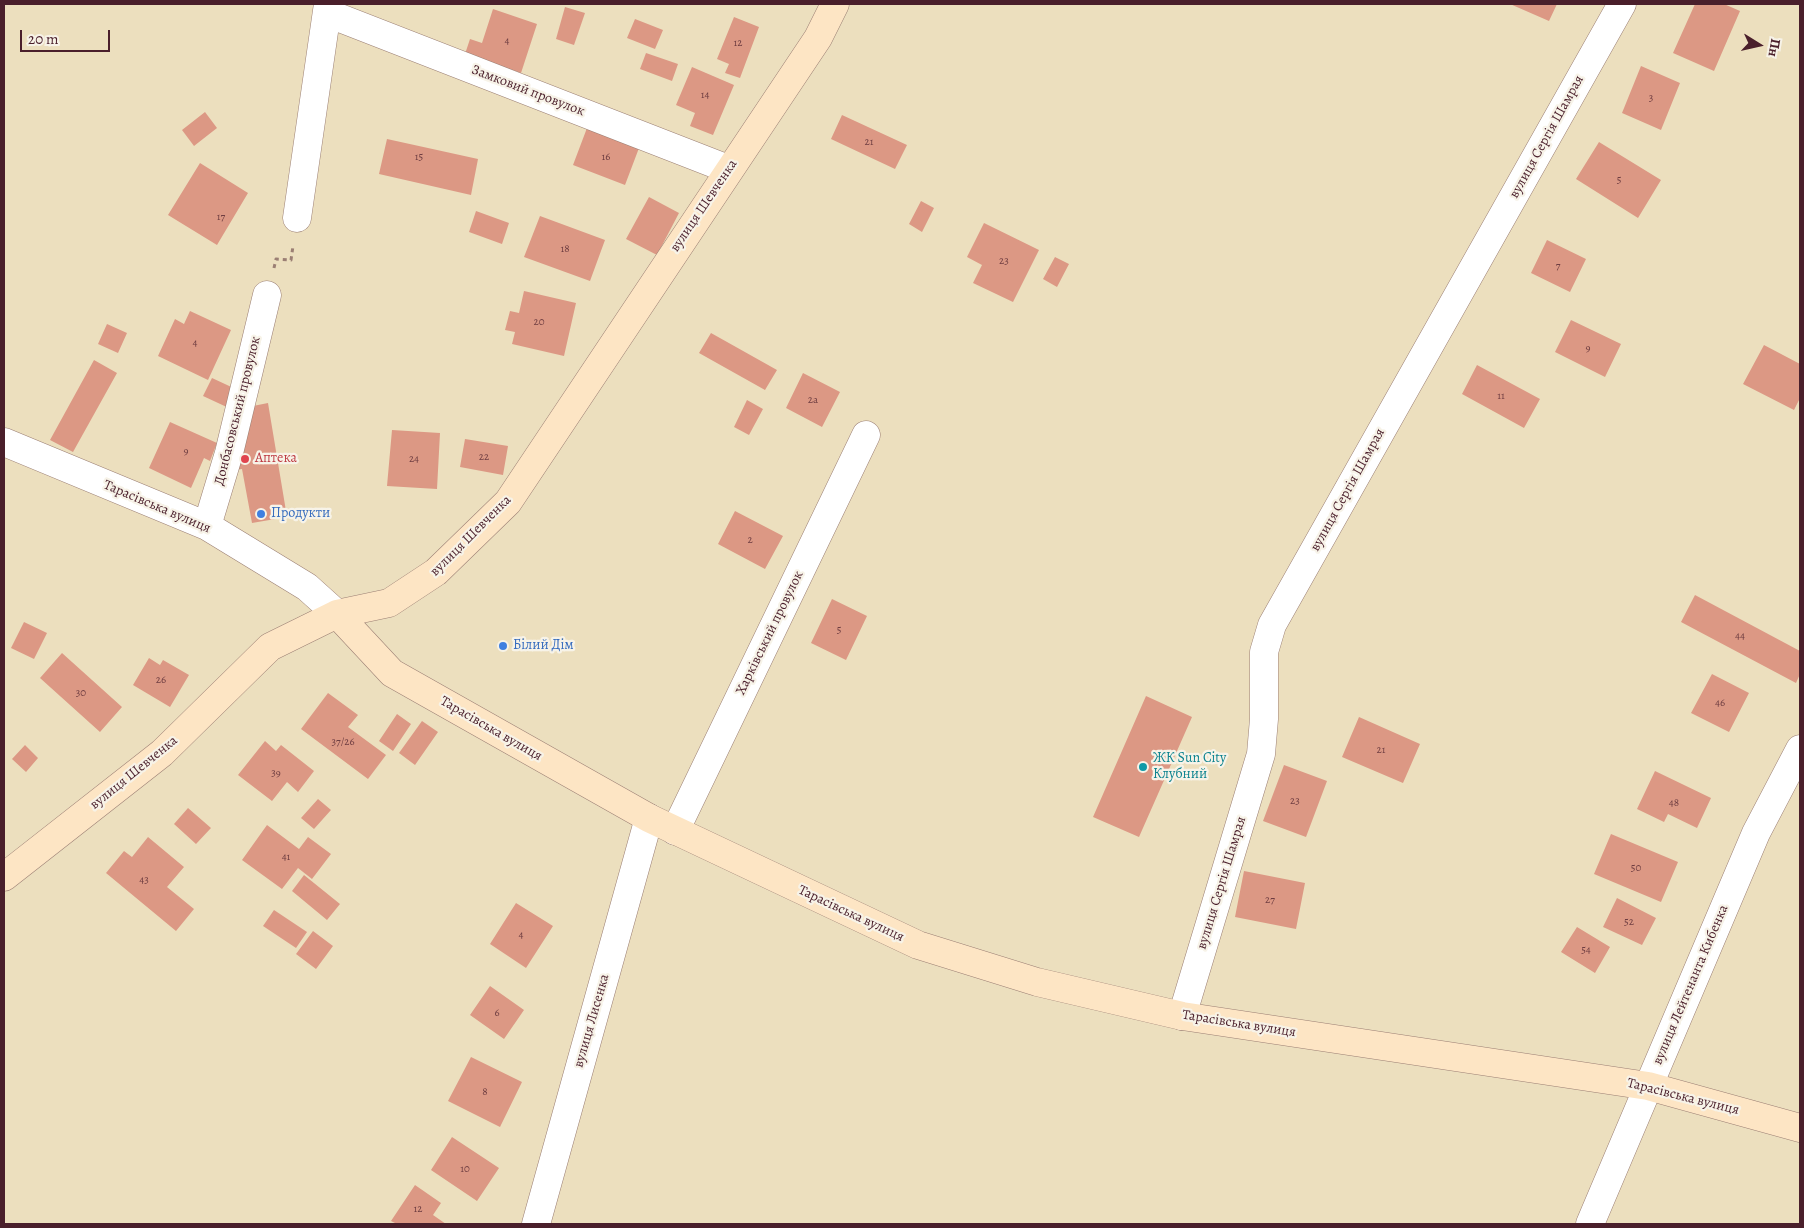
<!DOCTYPE html>
<html>
<head>
<meta charset="utf-8">
<style>
	body { margin:0 }
	#map { position:relative; width:1804px; height:1228px; overflow:hidden; background:#ecdfbe; font-family:Alegreya,serif }
	canvas { display:block }
	.frame { position:absolute; inset:0; border:5px solid #4a1f2b; pointer-events:none }
	.north { position:absolute; left:1734px; top:20px; width:50px; height:50px; -webkit-text-stroke:4px #f7f3e8; paint-order:stroke; rotate:100deg; font-size:14px; font-weight:700; line-height:20px; text-align:center; color:#4a1f2b }
	.north::after { content:''; display:block; margin:auto; width:18px; height:22px; background:#4a1f2b; clip-path:polygon(50% 0,100% 100%,50% 72%,0 100%) }
	.scale { position:absolute; left:20px; top:30px; width:90px; height:22px; box-sizing:border-box; border:2px solid #4a1f2b; border-top:0; padding-left:6px; font-size:15px; line-height:18px; white-space:nowrap; color:#4a1f2b; -webkit-text-stroke:4px #f7f3e8; paint-order:stroke }
</style>
</head>
<body>
<div id="map">
<canvas width="1804" height="1228"></canvas>
<div class="frame"></div>
<div class="north">Пн</div>
<div class="scale">20 m</div>
</div>
<script>
const ctx = document.querySelector('canvas').getContext('2d');
ctx.lineJoin = 'round';
function fill(path, color) { ctx.fillStyle = color; ctx.fill(path, 'evenodd'); }
const shape = rows => new Path2D(rows.map(r => 'M' + r).join(''));
function trace(path, color, width, dash) { ctx.strokeStyle = color; ctx.lineWidth = width; ctx.lineCap = dash ? 'butt' : 'round'; ctx.setLineDash(dash || []); ctx.stroke(path); }
function label(font, color, halo, rows, align = 'center') {
  ctx.font = font + ' Alegreya,serif'; ctx.lineWidth = 4.5; ctx.setLineDash([]); ctx.textBaseline = 'middle'; ctx.strokeStyle = halo; ctx.fillStyle = color; for (const [text, x, y, turn = 0] of rows) {
    ctx.save(); ctx.translate(x, y); ctx.rotate((+turn || 0) * Math.PI / 180); ctx.textAlign = isNaN(turn) ? turn : align; if (halo) ctx.strokeText(text, 0, 0); ctx.fillText(text, 0, 0); ctx.restore();
  }
}
const building = shape([
	[1510,4,1557,4,1549,21],
	[1695,4,1724,4,1740,11,1714,71,1673,53],
	[565,7,585,13,574,45,556,39],
	[493,9,537,24,521,73,465,54,470,39,482,43],
	[734,17,759,27,740,78,725,73,729,64,717,59],
	[635,19,663,30,655,49,627,38],
	[646,53,678,64,672,81,640,69],
	[1641,66,1680,83,1661,130,1622,113],
	[692,67,734,85,713,135,690,126,695,113,676,105],
	[205,112,217,128,194,146,182,130],
	[842,115,907,145,895,169,831,139],
	[587,128,639,148,625,185,573,165],
	[387,139,478,159,471,195,379,174],
	[1599,142,1661,180,1638,218,1576,179],
	[200,163,248,193,217,245,168,215],
	[649,197,679,213,657,255,626,239],
	[921,201,934,208,922,232,909,224],
	[476,211,509,223,502,244,469,232],
	[540,216,605,240,590,281,524,257],
	[984,223,1039,250,1013,302,973,283,982,265,967,257],
	[1547,240,1586,259,1570,292,1531,273],
	[1055,257,1069,264,1057,287,1043,279],
	[524,291,576,303,564,356,512,344,515,332,505,330,510,311,519,313],
	[190,311,231,330,208,380,158,356,175,319,184,324],
	[1571,320,1621,344,1605,377,1555,352],
	[107,324,127,333,118,353,98,344],
	[711,333,777,370,765,390,699,353],
	[1764,345,1800,364,1800,398,1794,410,1743,384],
	[94,360,117,373,73,452,50,440],
	[1477,365,1540,399,1524,428,1462,394],
	[803,373,840,392,822,427,786,408],
	[212,378,240,391,231,409,203,396],
	[747,400,763,409,749,435,734,427],
	[268,403,287,517,252,523,242,469,234,470,253,406],
	[170,422,217,443,210,461,204,458,191,488,149,468],
	[392,430,440,433,437,489,387,486],
	[465,439,508,446,503,475,460,467],
	[735,511,783,536,765,569,718,544],
	[1695,595,1800,651,1800,674,1796,683,1681,622],
	[832,599,867,616,846,660,811,643],
	[24,622,47,633,34,659,11,648],
	[62,653,122,707,100,732,40,678],
	[149,658,160,665,163,660,189,675,170,707,133,685],
	[1712,674,1749,693,1729,732,1691,713],
	[328,693,358,715,348,727,386,755,368,779,301,729],
	[1146,696,1192,717,1139,837,1093,817],
	[397,714,411,724,393,751,379,741],
	[1359,717,1420,744,1403,783,1342,757],
	[422,721,438,732,415,765,399,753],
	[265,741,276,751,281,745,314,771,298,792,287,782,272,801,238,775],
	[25,745,38,758,26,772,12,759],
	[1284,765,1327,781,1306,837,1263,821],
	[1655,771,1711,798,1697,828,1668,814,1664,822,1637,809],
	[318,799,331,810,314,829,301,818],
	[188,808,211,828,196,844,174,824],
	[267,825,299,849,308,837,331,854,312,879,298,868,282,889,242,860],
	[1611,834,1678,862,1661,902,1594,874],
	[148,837,184,867,167,887,194,909,176,931,106,873,124,851,132,857],
	[1244,871,1305,883,1296,929,1235,917],
	[304,875,340,904,327,920,292,891],
	[1617,898,1656,918,1642,945,1603,927],
	[516,903,553,926,526,968,490,944],
	[274,910,307,932,296,948,263,926],
	[1577,927,1610,947,1595,973,1561,952],
	[313,931,333,946,316,969,296,954],
	[490,986,524,1010,504,1039,470,1015],
	[471,1057,522,1082,500,1127,448,1101],
	[452,1137,499,1168,477,1201,431,1170],
	[415,1185,441,1203,433,1215,446,1224,397,1224,391,1221]
]);
const path = shape([
	[274,268,276,259,291,260,293,246]
]);
const street = shape([
	[327,13,728,169],
	[297,218,328,4],
	[4,442,207,526,307,587,337,614],
	[207,526,229,453,267,295],
	[675,831,866,435],
	[1182,1016,1261,754,1264,719,1264,652,1272,625,1622,4],
	[536,1224,649,818],
	[1590,1224,1756,833,1800,749]
]);
const secondary = shape([
	[337,614,392,673,649,818,918,945,1037,982,1182,1016,1648,1086,1800,1128],
	[4,877,162,753,270,647,337,614,389,603,436,572,508,502,818,38,835,4]
]);
const markers = [
	[245,459,5,"#e0444e"],
	[261,514,5,"#3f7fe0"],
	[503,646,5,"#3f7fe0"],
	[1143,767,5,"#0f9aa8"]
];
const numberNames = [
	["4",507,41],
	["12",738,43],
	["14",705,95],
	["3",1651,98],
	["21",869,142],
	["15",419,157],
	["16",606,157],
	["5",1619,180],
	["17",221,217],
	["18",565,249],
	["23",1004,261],
	["7",1558,266],
	["20",539,322],
	["4",195,343],
	["9",1588,348],
	["11",1501,396],
	["2а",813,400],
	["9",186,451],
	["22",484,457],
	["24",414,459],
	["2",750,540],
	["5",839,630],
	["44",1740,636],
	["26",161,680],
	["30",81,693],
	["46",1720,703],
	["37/26",343,742],
	["21",1381,750],
	["39",276,773],
	["23",1295,801],
	["48",1674,803],
	["41",286,857],
	["50",1636,868],
	["43",144,880],
	["27",1270,900],
	["52",1629,922],
	["4",521,935],
	["54",1586,950],
	["6",497,1013],
	["8",485,1092],
	["10",465,1169],
	["12",418,1209]
];
const streetNames = [
	["Замковий провулок",528,91,21],
	["вулиця Сергія Шамрая",1547,137,-61],
	["вулиця Шевченка",704,206,-56],
	["Донбасовський провулок",238,411,-76],
	["вулиця Сергія Шамрая",1348,490,-61],
	["Тарасівська вулиця",157,507,23],
	["вулиця Шевченка",471,536,-45],
	["Харківський провулок",770,633,-64],
	["Тарасівська вулиця",491,729,30],
	["вулиця Шевченка",134,773,-39],
	["вулиця Сергія Шамрая",1222,883,-73],
	["Тарасівська вулиця",851,914,25],
	["вулиця Лейтенанта Кибенка",1691,985,-67],
	["вулиця Лисенка",592,1021,-74],
	["Тарасівська вулиця",1239,1024,9],
	["Тарасівська вулиця",1683,1097,14]
];
const healthNames = [
	["Аптека",255,459]
];
const shopNames = [
	["Продукти",271,514],
	["Білий Дім",513,646]
];
const cultureNames = [
	["ЖК Sun City",1153,759],
	["Клубний",1153,775]
];
fill(building, '#dc9884');
trace(street, '#9b7f74', 29);
trace(secondary, '#9b7f74', 29);
trace(path, '#9b7f74', 3, [4, 4]);
trace(street, '#fff', 28);
trace(secondary, '#fde5c4', 28);
for (const [x, y, r, color] of markers) { const dot = new Path2D(); dot.arc(x, y, r, 0, 2 * Math.PI); ctx.fillStyle = color; ctx.fill(dot); trace(dot, '#f7f3e8', 2); }
label('11px', '#6e3d41', null, numberNames);
label('14px', '#4a1f2b', '#f7f3e8', streetNames);
label('14px', '#be3a42', '#f7f3e8', healthNames, 'left');
label('14px', '#366cbe', '#f7f3e8', shopNames, 'left');
label('14px', '#0d838f', '#f7f3e8', cultureNames, 'left');
</script>
</body>
</html>
